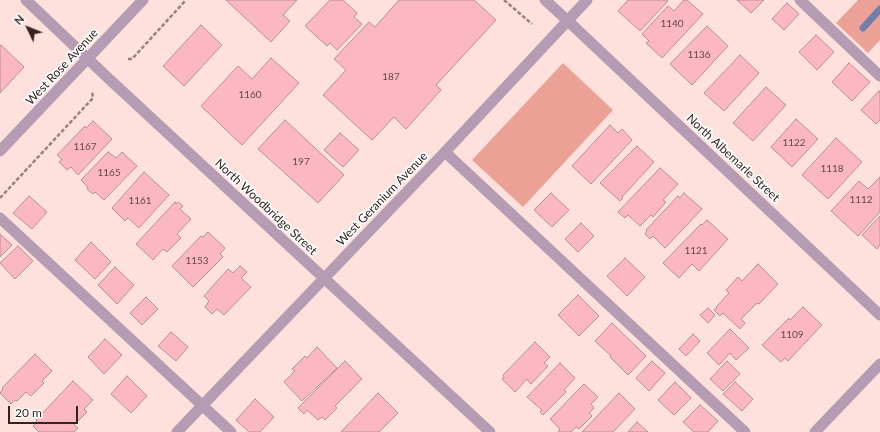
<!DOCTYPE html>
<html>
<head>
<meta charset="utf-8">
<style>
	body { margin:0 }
	#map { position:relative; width:880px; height:432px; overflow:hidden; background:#fee1dc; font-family:Lato,sans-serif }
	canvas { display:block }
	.north { position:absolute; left:8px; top:8px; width:40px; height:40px; -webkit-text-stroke:3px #fff; paint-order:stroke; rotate:313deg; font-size:11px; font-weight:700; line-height:16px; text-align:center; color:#342320 }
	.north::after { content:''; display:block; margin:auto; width:14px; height:18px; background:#342320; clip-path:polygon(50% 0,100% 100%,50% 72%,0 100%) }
	.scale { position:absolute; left:8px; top:406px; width:70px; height:18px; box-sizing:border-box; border:2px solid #342320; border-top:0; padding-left:5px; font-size:12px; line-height:14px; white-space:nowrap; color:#342320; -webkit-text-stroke:3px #fff; paint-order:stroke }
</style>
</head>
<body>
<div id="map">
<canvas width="880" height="432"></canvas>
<div class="north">N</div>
<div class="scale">20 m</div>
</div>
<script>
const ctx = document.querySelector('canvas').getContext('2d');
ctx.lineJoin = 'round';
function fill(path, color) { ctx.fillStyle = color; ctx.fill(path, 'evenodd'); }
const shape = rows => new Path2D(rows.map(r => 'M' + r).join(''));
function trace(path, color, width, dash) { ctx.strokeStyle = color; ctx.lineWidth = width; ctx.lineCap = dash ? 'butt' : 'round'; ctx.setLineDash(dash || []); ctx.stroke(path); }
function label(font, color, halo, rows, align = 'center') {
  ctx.font = font + ' Lato,sans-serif'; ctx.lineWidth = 3.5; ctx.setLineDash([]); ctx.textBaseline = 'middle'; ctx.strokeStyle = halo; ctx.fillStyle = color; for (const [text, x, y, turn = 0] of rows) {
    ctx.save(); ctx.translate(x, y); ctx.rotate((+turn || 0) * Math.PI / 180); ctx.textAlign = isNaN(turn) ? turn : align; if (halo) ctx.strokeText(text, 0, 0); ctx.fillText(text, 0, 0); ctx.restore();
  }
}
const green = shape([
	[858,0,880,0,880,40,868,53,836,23],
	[563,63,613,110,523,207,472,160]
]);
const stream = shape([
	[863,28,880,9]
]);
const building = shape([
	[226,0,297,0,283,15,290,21,271,42,226,0],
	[330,0,343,0,357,13,354,17,362,24,337,50,330,43,327,46,305,26,330,0],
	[399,0,474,0,496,20,436,85,441,90,406,129,394,117,372,140,323,95,346,70,334,59,369,22,375,27,399,0],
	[628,0,667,0,668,1,640,31,618,11,628,0],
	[684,0,687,0,703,14,662,58,646,43,649,41,642,34,668,6,674,11,684,0],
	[737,0,764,0,751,13,737,0],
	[787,3,799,14,784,30,772,19,787,3],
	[201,25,222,45,184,86,163,66,201,25],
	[707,26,728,46,692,85,670,64,707,26],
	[816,35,834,52,817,70,799,52,816,35],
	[1,45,24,67,0,93,0,47,1,45],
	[740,55,759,73,724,111,704,93,740,55],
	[271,58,299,83,242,145,201,106,238,66,252,79,271,58],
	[849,63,870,82,852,101,832,82,849,63],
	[766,87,786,105,753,141,733,123,766,87],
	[879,91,880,92,880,120,876,124,861,110,879,91],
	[796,119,818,139,792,167,771,147,796,119],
	[285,120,344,175,318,203,258,149,285,120],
	[93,121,112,139,78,175,71,167,67,170,59,162,62,159,57,155,85,126,86,128,93,121],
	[610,125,618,133,622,129,632,140,591,184,572,166,610,125],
	[340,133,359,150,343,167,324,150,340,133],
	[836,138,862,162,828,199,802,175,836,138],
	[637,146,654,162,622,197,623,198,620,201,600,183,637,146],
	[108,152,116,158,122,152,137,166,104,200,95,192,93,194,87,189,88,187,81,180,108,152],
	[660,168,678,184,663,200,666,202,653,217,651,215,640,226,628,215,625,218,618,212,660,168],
	[144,172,169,195,139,228,128,218,125,221,112,208,144,172],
	[880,177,880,212,858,236,831,211,859,181,868,189,880,177],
	[551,193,569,210,552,227,534,210,551,193],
	[684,193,702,209,665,248,653,236,650,239,645,234,647,231,646,230,678,196,680,198,684,193],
	[29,196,47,212,32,229,13,213,29,196],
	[175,202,176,204,178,202,183,206,180,209,191,219,177,234,181,238,167,252,163,249,153,260,136,244,175,202],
	[880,216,880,245,877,249,862,235,880,216],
	[707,220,728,239,699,271,692,264,679,278,663,263,701,224,702,225,707,220],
	[581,223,594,236,578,252,565,239,581,223],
	[208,232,225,248,220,254,223,257,193,287,172,266,201,236,203,237,208,232],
	[0,234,12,245,0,257,0,234],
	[91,242,111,262,95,279,75,260,91,242],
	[18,246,33,261,15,279,0,263,18,246],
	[625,258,645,277,627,296,607,276,625,258],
	[758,264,778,284,759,304,757,303,741,319,745,323,740,329,723,313,720,316,714,310,717,308,716,307,729,293,726,290,738,277,742,281,758,264],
	[240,266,247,272,241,278,251,287,224,315,217,309,212,314,205,307,209,301,204,296,228,269,233,273,240,266],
	[115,267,134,285,117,304,98,285,115,267],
	[578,295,599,316,579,336,558,315,578,295],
	[146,297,158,309,142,325,130,313,146,297],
	[803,307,822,325,788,361,785,358,781,362,762,345,789,318,790,320,803,307],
	[708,308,715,315,708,323,700,315,708,308],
	[612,323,646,356,628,375,610,357,611,356,595,341,612,323],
	[730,329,749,348,736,360,730,353,719,365,707,353,730,329],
	[171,332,188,347,176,361,158,346,171,332],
	[693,334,700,341,686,356,679,349,693,334],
	[105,339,122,355,104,374,88,357,105,339],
	[535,342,550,357,544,363,548,366,531,384,527,379,515,392,502,379,504,377,503,375,535,342],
	[317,347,337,368,302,401,284,382,295,371,292,369,305,356,307,358,317,347],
	[35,354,52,371,42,381,44,383,31,396,26,392,17,401,15,400,11,404,0,393,3,389,2,388,35,354],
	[345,361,362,379,335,406,337,408,325,420,322,417,318,420,307,410,304,414,298,408,345,361],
	[652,361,665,373,649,391,636,378,652,361],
	[727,361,740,374,723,391,710,379,727,361],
	[560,363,575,378,564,390,566,392,543,415,540,412,542,410,527,397,560,363],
	[127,376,147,396,131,413,111,394,127,376],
	[73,381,93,400,84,409,87,412,74,425,78,428,74,432,39,432,33,426,37,421,36,420,73,381],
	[675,382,691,398,674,415,658,400,675,382],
	[735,382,753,399,742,411,723,394,735,382],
	[584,384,598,397,591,404,594,408,589,413,592,416,579,429,576,427,571,432,558,432,560,429,550,419,584,384],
	[378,393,398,413,379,432,341,432,378,393],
	[619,393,635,409,613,432,582,432,619,393],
	[255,399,274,417,260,432,249,432,236,420,255,399],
	[700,405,718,421,708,432,694,432,683,422,700,405],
	[637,422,648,432,628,432,637,422]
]);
const path = shape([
	[504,0,532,24],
	[128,59,132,59,186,0],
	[0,198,93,98,92,91]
]);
const service = shape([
	[545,0,568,21],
	[800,0,880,76],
	[445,152,745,432],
	[0,218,231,432]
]);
const minor = shape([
	[26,0,107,77,490,432],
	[568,21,880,315],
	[0,151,143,0],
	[177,432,445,152,587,0],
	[815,432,880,364]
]);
const numberNames = [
	["1140",672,24],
	["1136",699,55],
	["187",391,77],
	["1160",250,95],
	["1122",794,143],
	["1167",85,147],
	["197",301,162],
	["1118",832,169],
	["1165",109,173],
	["1112",861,200],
	["1161",140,201],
	["1121",696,251],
	["1153",197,261],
	["1109",792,335]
];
const streetNames = [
	["West Rose Avenue",62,67,-47],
	["North Albemarle Street",733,158,43],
	["West Geranium Avenue",382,199,-46],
	["North Woodbridge Street",266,207,43]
];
fill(green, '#eba196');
trace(stream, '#737eab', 7);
fill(building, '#fbb8c3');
trace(building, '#ba8e94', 1);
trace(path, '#9a837f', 2.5, [4, 2]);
trace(service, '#b59cb3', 11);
trace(minor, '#b59cb3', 11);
label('10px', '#664849', null, numberNames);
label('12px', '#342320', '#fff', streetNames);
</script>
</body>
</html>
